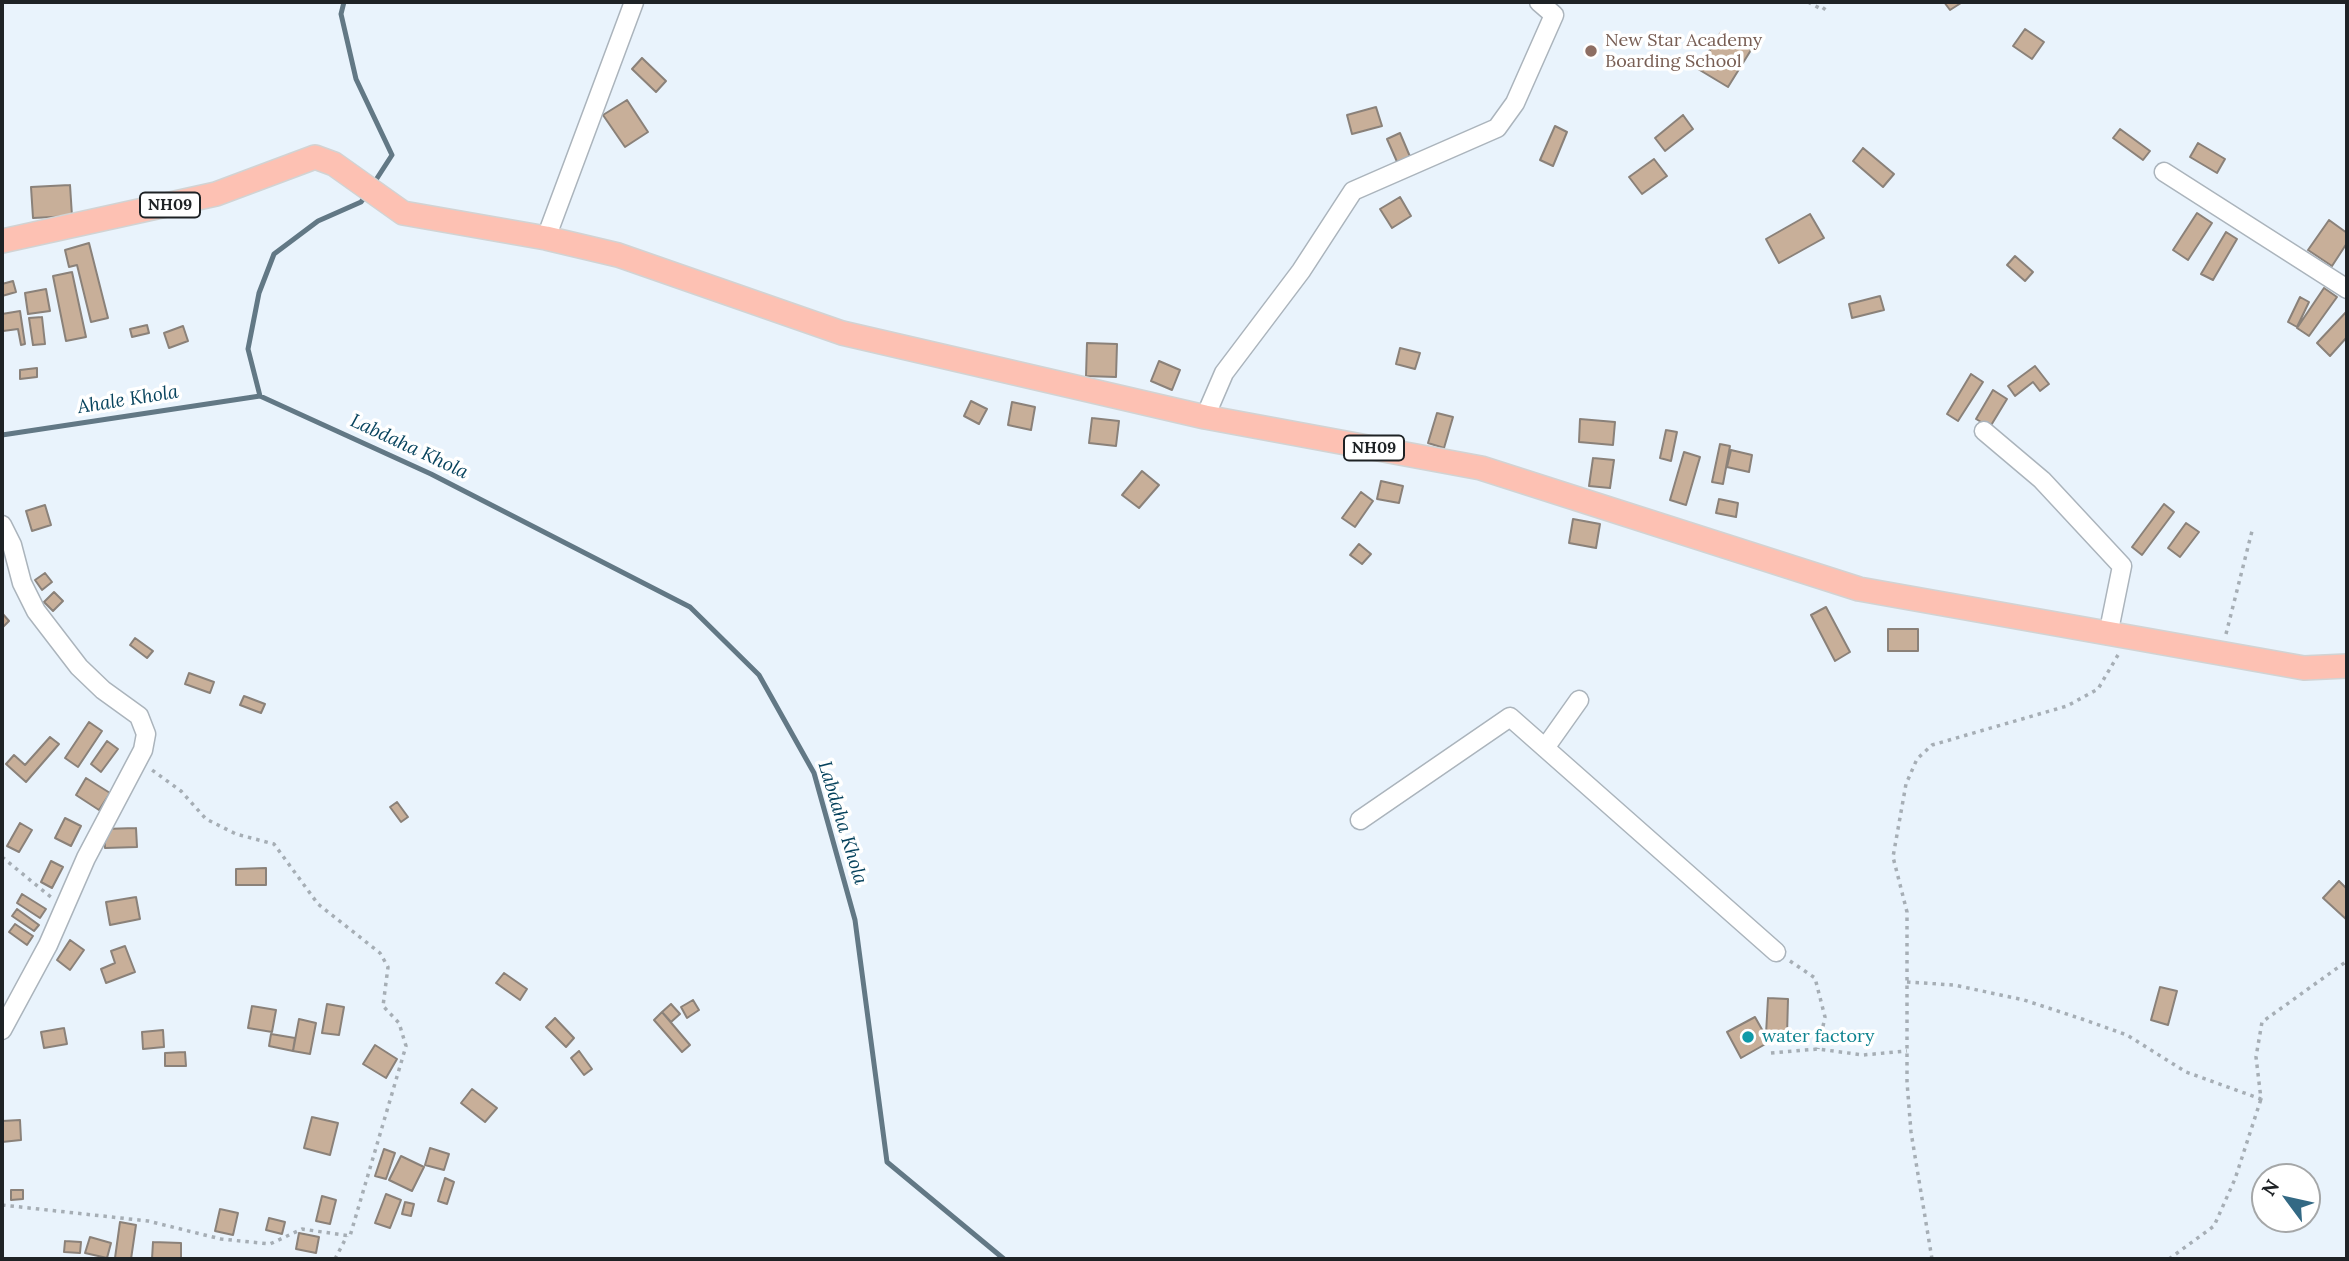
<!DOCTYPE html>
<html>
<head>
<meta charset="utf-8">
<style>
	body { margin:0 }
	#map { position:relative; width:2349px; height:1261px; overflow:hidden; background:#e9f3fc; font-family:Lora,serif }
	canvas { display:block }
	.frame { position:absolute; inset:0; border:4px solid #1e2225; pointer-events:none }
	.north { position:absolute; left:2251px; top:1163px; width:70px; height:70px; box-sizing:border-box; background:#fff; border:2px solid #a5a7a8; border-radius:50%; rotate:303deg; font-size:19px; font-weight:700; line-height:28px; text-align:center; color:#1e2225 }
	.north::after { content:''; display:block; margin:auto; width:24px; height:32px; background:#336984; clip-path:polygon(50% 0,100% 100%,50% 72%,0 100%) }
</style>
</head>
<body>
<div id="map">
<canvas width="2349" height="1261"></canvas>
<div class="frame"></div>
<div class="north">N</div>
</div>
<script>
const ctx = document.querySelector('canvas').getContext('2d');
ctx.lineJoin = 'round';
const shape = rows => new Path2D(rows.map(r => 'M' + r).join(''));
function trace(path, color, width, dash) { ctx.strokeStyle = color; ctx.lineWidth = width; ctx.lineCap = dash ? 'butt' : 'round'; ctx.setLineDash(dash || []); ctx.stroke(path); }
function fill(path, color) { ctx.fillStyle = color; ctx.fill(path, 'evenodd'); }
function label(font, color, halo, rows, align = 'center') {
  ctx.font = font + ' Lora,serif'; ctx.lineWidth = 7; ctx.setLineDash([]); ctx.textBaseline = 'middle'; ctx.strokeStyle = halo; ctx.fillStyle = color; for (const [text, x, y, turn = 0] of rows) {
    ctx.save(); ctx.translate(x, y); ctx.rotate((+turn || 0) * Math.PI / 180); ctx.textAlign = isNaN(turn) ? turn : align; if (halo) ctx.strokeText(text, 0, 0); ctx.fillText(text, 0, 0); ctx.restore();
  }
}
const stream = shape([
	[344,2,341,14,356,79,392,155,372,186],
	[260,396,431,474,690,607,759,675,814,773,855,920,887,1162,1004,1259],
	[260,396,248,349,259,293,274,254,318,221,361,202,367,194],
	[2,435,260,396]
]);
const building = shape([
	[1944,2,1960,2,1961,3,1950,10,1944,2],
	[2025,29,2044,42,2032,59,2013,46,2025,29],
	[1721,32,1751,50,1728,87,1698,69,1721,32],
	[642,58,666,81,656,92,632,69,642,58],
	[627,100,648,132,625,147,603,115,627,100],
	[1376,107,1382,126,1352,134,1347,115,1376,107],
	[1683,115,1693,129,1665,151,1655,138,1683,115],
	[1555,126,1567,132,1553,166,1540,160,1555,126],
	[2120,129,2150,151,2143,160,2113,138,2120,129],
	[1400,133,1411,159,1398,164,1387,139,1400,133],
	[2198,143,2225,159,2217,173,2190,157,2198,143],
	[1863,148,1894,174,1883,187,1853,161,1863,148],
	[1654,159,1667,176,1642,194,1629,177,1654,159],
	[70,185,72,216,33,218,31,187,70,185],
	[1400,197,1411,216,1392,228,1380,209,1400,197],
	[2197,213,2212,223,2188,260,2173,250,2197,213],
	[1810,214,1824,238,1779,263,1766,239,1810,214],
	[2329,220,2347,233,2347,243,2332,266,2308,250,2329,220],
	[2226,232,2237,239,2213,280,2201,274,2226,232],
	[89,243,108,318,91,322,77,265,69,267,65,250,89,243],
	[2015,256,2033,272,2025,281,2007,265,2015,256],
	[72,272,86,337,66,341,53,276,72,272],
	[13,281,16,292,2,296,2,284,13,281],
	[2324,288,2337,297,2309,336,2297,328,2324,288],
	[46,289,50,311,28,314,25,293,46,289],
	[1880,296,1884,310,1852,318,1849,304,1880,296],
	[2300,297,2309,302,2297,327,2288,322,2300,297],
	[20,311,25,344,21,345,18,329,3,331,2,322,2,314,20,311],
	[2347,311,2347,337,2330,356,2317,343,2347,311],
	[42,317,45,344,33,345,29,318,42,317],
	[147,325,149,333,132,337,130,329,147,325],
	[183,326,188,341,169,348,164,333,183,326],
	[1087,343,1117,344,1116,377,1086,376,1087,343],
	[1400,348,1420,353,1415,369,1396,364,1400,348],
	[1159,361,1180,370,1172,390,1151,381,1159,361],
	[2035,366,2049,384,2040,391,2033,382,2015,396,2008,386,2035,366],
	[37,368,37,377,20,379,20,370,37,368],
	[1971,374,1983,382,1958,421,1947,414,1971,374],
	[1993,390,2007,399,1990,427,1976,419,1993,390],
	[971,401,987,409,979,424,964,416,971,401],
	[1012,402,1035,407,1031,430,1008,425,1012,402],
	[1437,413,1453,417,1444,448,1428,443,1437,413],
	[1092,418,1119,421,1116,446,1089,443,1092,418],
	[1580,419,1615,422,1613,445,1579,442,1580,419],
	[1666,430,1677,432,1671,461,1660,458,1666,430],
	[1720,444,1730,446,1723,484,1712,482,1720,444],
	[1731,450,1752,455,1749,472,1727,467,1731,450],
	[1684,452,1700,457,1686,505,1670,500,1684,452],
	[1593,458,1614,460,1610,488,1589,486,1593,458],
	[1142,471,1159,485,1139,508,1122,495,1142,471],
	[1381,481,1403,486,1399,503,1377,499,1381,481],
	[1361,492,1373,501,1355,527,1342,518,1361,492],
	[1719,499,1738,503,1736,517,1716,513,1719,499],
	[2164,504,2174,512,2142,555,2132,547,2164,504],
	[45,505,51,525,32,531,26,511,45,505],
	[1573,519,1600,524,1596,548,1569,543,1573,519],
	[2186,523,2199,532,2180,557,2168,548,2186,523],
	[1359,544,1371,554,1362,564,1350,555,1359,544],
	[45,573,52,582,42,590,35,580,45,573],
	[54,592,63,601,53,611,44,602,54,592],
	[1826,607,1850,652,1835,661,1811,615,1826,607],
	[2,613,9,621,2,628,2,613],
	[1888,629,1918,629,1918,651,1888,651,1888,629],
	[135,638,153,651,147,658,130,645,135,638],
	[189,673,214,682,210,693,185,684,189,673],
	[244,696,265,704,261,713,240,705,244,696],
	[89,722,102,731,78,767,65,758,89,722],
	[50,737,59,744,26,782,6,764,14,755,25,765,50,737],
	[107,741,118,749,101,772,91,764,107,741],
	[86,778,110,793,99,810,76,795,86,778],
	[397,802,408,817,401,822,390,807,397,802],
	[65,818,81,826,71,846,55,838,65,818],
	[20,823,32,830,19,852,7,846,20,823],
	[136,828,137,847,105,848,104,829,136,828],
	[51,861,63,867,52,888,41,882,51,861],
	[266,868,266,885,236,885,236,869,266,868],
	[2339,881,2347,889,2347,920,2323,898,2339,881],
	[22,894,46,909,40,918,17,903,22,894],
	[136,897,140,919,110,925,106,902,136,897],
	[17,909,39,925,34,931,12,916,17,909],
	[15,924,33,936,27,945,9,932,15,924],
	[70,940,84,950,70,970,57,960,70,940],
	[125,946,135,972,106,983,101,969,115,963,111,951,125,946],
	[504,973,527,989,520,1000,496,983,504,973],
	[2160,987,2177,991,2168,1025,2151,1020,2160,987],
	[1768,998,1788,999,1787,1035,1766,1034,1768,998],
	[693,1000,699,1010,687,1018,681,1007,693,1000],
	[327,1004,344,1007,339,1035,322,1033,327,1004],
	[671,1004,680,1014,671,1022,662,1012,671,1004],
	[252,1006,276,1010,272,1032,248,1028,252,1006],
	[662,1012,690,1045,682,1052,654,1020,662,1012],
	[1755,1017,1769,1042,1741,1058,1727,1032,1755,1017],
	[555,1018,574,1038,566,1047,546,1027,555,1018],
	[299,1019,316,1023,310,1054,293,1051,299,1019],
	[64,1028,67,1044,44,1048,41,1032,64,1028],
	[163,1030,164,1047,143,1049,142,1032,163,1030],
	[271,1034,295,1038,293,1051,269,1046,271,1034],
	[375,1045,397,1059,386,1078,363,1064,375,1045],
	[579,1051,592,1069,584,1075,571,1058,579,1051],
	[185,1052,186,1066,165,1066,165,1053,185,1052],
	[472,1089,497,1108,485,1122,461,1103,472,1089],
	[312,1117,338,1123,330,1155,304,1148,312,1117],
	[20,1120,21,1140,2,1142,2,1121,20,1120],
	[430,1148,449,1154,444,1170,425,1165,430,1148],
	[384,1149,395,1153,386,1179,375,1176,384,1149],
	[401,1156,424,1167,412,1191,389,1180,401,1156],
	[445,1178,454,1182,447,1204,438,1201,445,1178],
	[11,1190,23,1190,23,1199,11,1200,11,1190],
	[386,1194,401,1200,390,1228,375,1223,386,1194],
	[322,1196,336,1200,330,1224,316,1221,322,1196],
	[405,1202,414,1204,411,1216,402,1214,405,1202],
	[220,1209,238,1213,233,1235,215,1231,220,1209],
	[269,1218,285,1222,282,1234,266,1230,269,1218],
	[120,1222,136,1225,131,1259,115,1258,120,1222],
	[299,1233,319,1237,316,1253,296,1249,299,1233],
	[90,1237,111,1243,107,1258,85,1253,90,1237],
	[65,1241,81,1242,80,1253,64,1252,65,1241],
	[153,1242,181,1243,181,1259,152,1259,153,1242]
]);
const path = shape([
	[1808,2,1823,10,1829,2],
	[2226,634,2252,531],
	[2,857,52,898],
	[1790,961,1815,978,1825,1017,1818,1049],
	[1907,982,1954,985,2024,1000,2082,1019,2127,1035,2186,1072,2261,1099,2256,1057,2262,1022,2347,961],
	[1771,1053,1818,1049,1863,1055,1907,1051],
	[2,1205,148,1221,221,1239,270,1244,302,1229,350,1236,406,1046,399,1023,383,1006,388,967,380,953,318,904,274,844,236,834,206,819,181,791,152,770],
	[335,1259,347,1236],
	[1932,1259,1911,1132,1907,1082,1907,912,1893,857,1906,784,1917,759,1932,745,2067,706,2098,689,2118,655],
	[2169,1259,2214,1226,2235,1179,2261,1099]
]);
const minor = shape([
	[2164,172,2347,289],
	[546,238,634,2],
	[1205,417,1224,373,1301,271,1353,191,1497,128,1515,103,1554,15,1539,2],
	[1984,431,2042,480,2122,566,2108,635],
	[2,525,12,545,22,583,36,611,79,667,103,690,139,716,146,734,143,750,86,858,48,945,2,1030],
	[1545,748,1579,700],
	[1360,820,1510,717,1776,952]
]);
const major = shape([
	[2,241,216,194,315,157,334,164,403,213,546,238,618,255,842,333,1205,417,1481,468,1859,589,2304,668,2347,666]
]);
const markers = [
	[1591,51,7,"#8d6e63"],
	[1748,1037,7,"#0f9aa8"]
];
const shields = [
	[170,205,60],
	[1374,448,60]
];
const shieldNames = [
	["NH09",170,205],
	["NH09",1374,448]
];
const educationNames = [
	["New Star Academy",1605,41],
	["Boarding School",1605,62]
];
const cultureNames = [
	["water factory",1762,1037]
];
const waterNames = [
	["Ahale Khola",128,400,-9],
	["Labdaha Khola",409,447,25],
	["Labdaha Khola",842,823,73]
];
trace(stream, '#627885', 5);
fill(building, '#c8af99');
trace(building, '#8a8179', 2);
trace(minor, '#abb4bc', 21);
trace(major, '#d2d3d3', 26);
trace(path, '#a6aeb5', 3.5, [3.5, 5]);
trace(minor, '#fff', 18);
trace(major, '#fdc1b3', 23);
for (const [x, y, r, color] of markers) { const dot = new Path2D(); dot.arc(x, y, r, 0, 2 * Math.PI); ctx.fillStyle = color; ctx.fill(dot); trace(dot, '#fff', 2.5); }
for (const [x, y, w] of shields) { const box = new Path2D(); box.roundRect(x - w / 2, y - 12.5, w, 25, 5); ctx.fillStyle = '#fff'; ctx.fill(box); trace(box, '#1e2225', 2); }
label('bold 16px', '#1e2225', null, shieldNames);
label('18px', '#785e54', '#fff', educationNames, 'left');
label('18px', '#0d838f', '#fff', cultureNames, 'left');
label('italic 19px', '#07435d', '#fff', waterNames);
</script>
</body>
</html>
